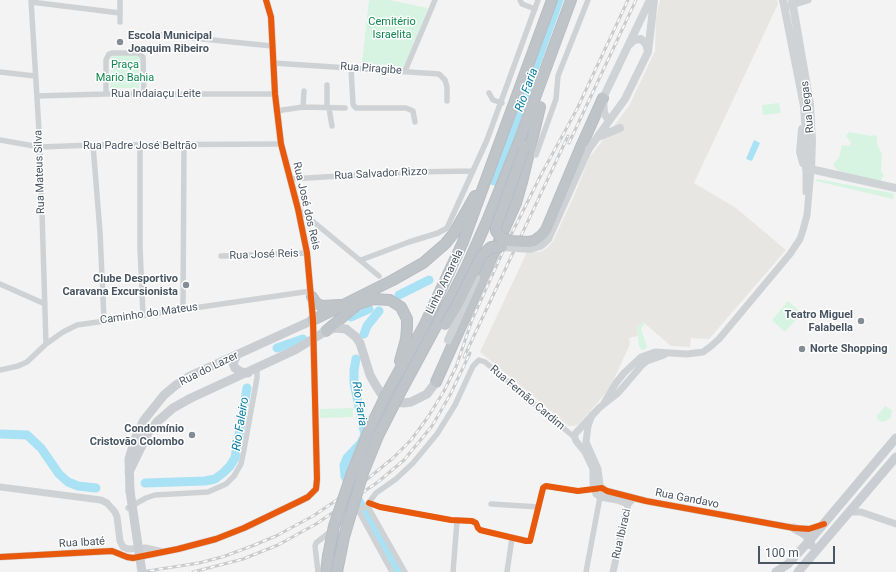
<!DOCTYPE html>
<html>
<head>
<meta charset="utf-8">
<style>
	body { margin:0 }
	#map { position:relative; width:896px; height:572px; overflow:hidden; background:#f4f3f3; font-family:Roboto,sans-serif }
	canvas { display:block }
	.scale { position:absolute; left:758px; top:546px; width:77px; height:18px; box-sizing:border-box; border:2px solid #485562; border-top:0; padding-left:5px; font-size:12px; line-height:14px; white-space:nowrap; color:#485562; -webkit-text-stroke:3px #fff; paint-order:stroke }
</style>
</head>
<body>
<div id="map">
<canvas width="896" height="572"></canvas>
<div class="scale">100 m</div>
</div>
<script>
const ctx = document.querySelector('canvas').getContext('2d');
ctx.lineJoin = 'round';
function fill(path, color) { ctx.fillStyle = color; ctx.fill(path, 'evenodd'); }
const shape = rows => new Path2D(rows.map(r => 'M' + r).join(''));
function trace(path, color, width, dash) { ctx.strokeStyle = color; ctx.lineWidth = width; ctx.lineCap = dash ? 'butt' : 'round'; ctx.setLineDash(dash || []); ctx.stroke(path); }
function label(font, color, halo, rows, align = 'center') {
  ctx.font = font + ' Roboto,sans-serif'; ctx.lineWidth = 3; ctx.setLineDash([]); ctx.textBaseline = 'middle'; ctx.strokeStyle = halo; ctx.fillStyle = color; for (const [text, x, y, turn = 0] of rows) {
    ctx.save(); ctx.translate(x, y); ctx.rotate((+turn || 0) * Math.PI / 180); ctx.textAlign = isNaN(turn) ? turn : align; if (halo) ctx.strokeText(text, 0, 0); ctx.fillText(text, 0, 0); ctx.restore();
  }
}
const commercial = shape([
	[660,0,777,0,778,4,694,183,736,208,786,250,709,339,691,338,690,347,671,346,643,322,637,328,638,336,629,338,630,344,610,388,579,424,574,426,569,426,480,352,527,252,540,252,547,248,553,241,574,196,589,158,629,106,655,51,656,19]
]);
const green = shape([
	[369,0,389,0,428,8,404,67,362,63],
	[111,55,140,55,139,88,110,88],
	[779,103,781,113,763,115,762,105],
	[849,132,872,136,875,135,877,136,877,144,882,154,881,171,884,176,880,181,844,173,837,170,833,165,834,163,839,157,842,145,848,146,850,145,851,142,846,136],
	[817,179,892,193,894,195,893,199,816,181],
	[788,301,802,313,785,332,772,320],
	[643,321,645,323,641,329,647,347,644,350,641,349,639,346,637,328],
	[885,406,892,410,891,418,886,421,882,422,878,420,877,416],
	[353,408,353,417,320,418,320,409]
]);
const water = shape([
	[754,140,760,143,752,161,746,159]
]);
const river = shape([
	[494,181,559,0],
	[399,295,429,280],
	[351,317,369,309],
	[364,334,367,326,379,311],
	[277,348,303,339],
	[356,359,354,370,354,383,365,435,361,443,347,458,344,465,345,476,398,572],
	[0,434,27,435,41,448,59,474,68,482,78,486,96,488],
	[145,483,205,481,215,479,223,473,230,466,235,458,247,388]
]);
const minor = shape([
	[31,0,40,147,46,344],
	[520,0,522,4,535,9],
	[31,2,120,13],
	[120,22,120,0],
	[153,34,272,46],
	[273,63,439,74,445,80,447,87,447,101],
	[351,68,353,104,354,106,356,108,406,108,413,111,415,122],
	[405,71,435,0],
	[0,72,35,76],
	[489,93,493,100,502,103],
	[106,94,106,60,109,54,112,53,139,53,143,57,144,93],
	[37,96,106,94,275,94],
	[303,107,304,91],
	[327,108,327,85],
	[329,108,332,126],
	[276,111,303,107,345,108],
	[0,140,40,147,93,145,281,144],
	[93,145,100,232,104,320],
	[140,145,140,247,143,315],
	[536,155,556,99,558,76,588,0],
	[290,179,409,172,473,171],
	[298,209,379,276],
	[221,256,307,253],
	[361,260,409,242,438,233,447,228,487,140,538,0],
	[0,284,45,304],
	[183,309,184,145],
	[0,370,18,366,27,362,46,344,63,332,77,325,311,291],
	[369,503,380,507,451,520,472,521,476,523,478,528,483,531,530,541,544,486,578,491,597,488],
	[491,504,539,507],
	[367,505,405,572],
	[128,508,146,498,155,495,208,492,226,484,234,476,241,464,243,455,257,378,257,369],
	[358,510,392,572],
	[318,572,315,546,316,543,351,515,367,505,376,493,396,479,413,463,437,434,455,405,473,366,479,360,485,362,574,437],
	[453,572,457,521],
	[507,572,512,538],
	[586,572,600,497,602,494]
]);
const tertiary = shape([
	[785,7,808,0],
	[806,168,806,192],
	[604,403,616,383,624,373,641,357,655,352,687,354,703,352,710,347,719,339,790,254,800,239,803,230,807,215,811,170],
	[592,415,588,426,586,442,598,469,600,485,602,488,607,491,646,501,794,528,809,529,822,525],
	[0,487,101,500,107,503,115,512,117,517,120,541,123,547,128,549,146,548,163,552],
	[628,504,617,500,600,497,596,494,593,483,593,469,585,452,576,441,574,435,599,408,618,393,642,365,647,361,664,355],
	[849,512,861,512,896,524],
	[0,557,112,551,127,557,133,558,178,549,216,539,244,528,298,502,308,497,316,489,317,479,313,320,307,253,298,209,281,144,275,94,271,17,266,0],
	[613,572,628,504,631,501]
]);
const secondary = shape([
	[783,0,804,106,806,137,806,168],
	[792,0,810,104,812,141,811,170],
	[629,45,634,40,641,39,646,44,648,51],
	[609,121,604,113,603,98,650,0],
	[802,129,800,152,803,163],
	[598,137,620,128],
	[588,150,625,99,648,52,654,0],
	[806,168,896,188]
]);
const primary = shape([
	[237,355,233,363,235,368,241,372,248,373],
	[129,472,148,433,157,422,173,408,191,398,295,350,326,331,335,328,346,329,356,337,360,343,370,375,375,384,382,395,388,399,395,402,404,403,411,402,427,394,436,382],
	[130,491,129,459,135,439,144,420,164,395,176,385,190,376,313,320],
	[794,528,805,534,810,540,811,545],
	[776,572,788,564,810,540,896,438],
	[798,572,896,457]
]);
const motorway = shape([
	[580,149,603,98],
	[312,297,316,303,322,306,340,305],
	[313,320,393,280,423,263,445,244,454,233,475,196],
	[326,331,358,304,373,299,390,300,401,307,407,319,407,328,406,339,400,361],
	[436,382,516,203,522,182,540,107],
	[387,393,424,326,463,242,552,0],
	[400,393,441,317,466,268,487,221,518,144,571,0],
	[326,572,328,556]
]);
const rail = shape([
	[569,143,636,0],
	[464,357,568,136],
	[141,572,199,563,222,557,252,546,276,536,313,516,365,481,393,458,411,440,428,417,444,391,456,367,472,320,506,245,542,173,577,109,628,0],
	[193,572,243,559,278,545,316,524,378,482,404,460,432,426,450,395,470,353]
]);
const secondaryBridge = shape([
	[497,248,502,247,530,249,540,246,544,243,548,239,588,150],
	[448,340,476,278]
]);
const primaryBridge = shape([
	[130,491,142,572]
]);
const motorwayBridge = shape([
	[524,149,496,227,496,231,501,238,510,241,528,242,534,241,542,235,546,230,580,149],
	[445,325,456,307,482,255,491,247,502,247],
	[328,556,334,526,352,473,370,428,387,393],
	[337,572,344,537,363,473,378,436,400,393]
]);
const cycleway = shape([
	[369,503,380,507,451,520,472,521,476,523,478,528,480,530,526,541,530,541,543,488,546,486,578,491,602,488,607,491,646,501,794,528,809,529,824,524],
	[0,557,112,551,127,557,133,558,178,549,216,539,244,528,298,502,308,497,316,489,317,479,313,320,307,253,298,209,281,144,275,94,271,17,266,0]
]);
const markers = [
	[120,42,4,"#848c95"],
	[186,285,4,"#848c95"],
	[861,321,4,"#848c95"],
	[802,349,4,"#848c95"],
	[192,435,4,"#848c95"]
];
const parkNames = [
	["Cemitério",392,22],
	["Israelita",392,35],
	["Praça",125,65],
	["Mario Bahia",125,78]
];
const poiNames = [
	["Escola Municipal",128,36,"left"],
	["Joaquim Ribeiro",128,49,"left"],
	["Clube Desportivo",178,279],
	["Caravana Excursionista",178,292],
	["Teatro Miguel",853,315],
	["Falabella",853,328],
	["Norte Shopping",810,349,"left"],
	["Condomínio",184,429],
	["Cristovão Colombo",184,442]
];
const streetNames = [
	["Rua Piragibe",371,69,4],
	["Rua Indaiaçu Leite",156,94],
	["Rua Degas",808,107,-96],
	["Rua Padre José Beltrão",140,146],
	["Rua Mateus Silva",40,172,-92],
	["Rua Salvador Rizzo",381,174,-3],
	["Rua José dos Reis",306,206,77],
	["Rua José Reis",264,255,-2],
	["Linha Amarela",445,282,-64],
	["Caminho do Mateus",149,314,-8],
	["Rua do Lazer",209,369,-26],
	["Rua Fernão Cardim",527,398,40],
	["Rua Gandavo",687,499,11],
	["Rua Ibiraci",622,534,-77],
	["Rua Ibaté",82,543,-3]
];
const waterNames = [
	["Rio Faria",527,90,-70],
	["Rio Faria",359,404,81],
	["Rio Faleiro",241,424,-81]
];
fill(commercial, '#e8e6e2');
fill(green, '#d7f4e2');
fill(water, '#a9e2f4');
trace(river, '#a9e2f4', 9);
trace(motorway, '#b8bdc3', 12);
trace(minor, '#cfd2d4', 5.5);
trace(tertiary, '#cfd2d4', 7);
trace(secondary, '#d0d3d6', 8);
trace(primary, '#caced2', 9);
trace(motorway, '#bfc4c9', 10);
trace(rail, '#c9cbcd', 3);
trace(rail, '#fff', 1.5, [4.5]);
trace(motorwayBridge, '#b8bdc3', 12, []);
trace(secondaryBridge, '#d0d3d6', 8);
trace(primaryBridge, '#caced2', 9);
trace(motorwayBridge, '#bfc4c9', 10);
trace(cycleway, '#e8590c', 6);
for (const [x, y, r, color] of markers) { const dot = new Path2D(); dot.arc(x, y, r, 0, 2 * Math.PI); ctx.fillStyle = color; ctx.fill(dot); trace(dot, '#fff', 1.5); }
label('11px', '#10864e', '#fff', parkNames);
label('bold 11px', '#485562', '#fff', poiNames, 'right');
label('11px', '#485562', '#fff', streetNames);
label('italic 12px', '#037da3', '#fff', waterNames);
</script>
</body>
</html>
